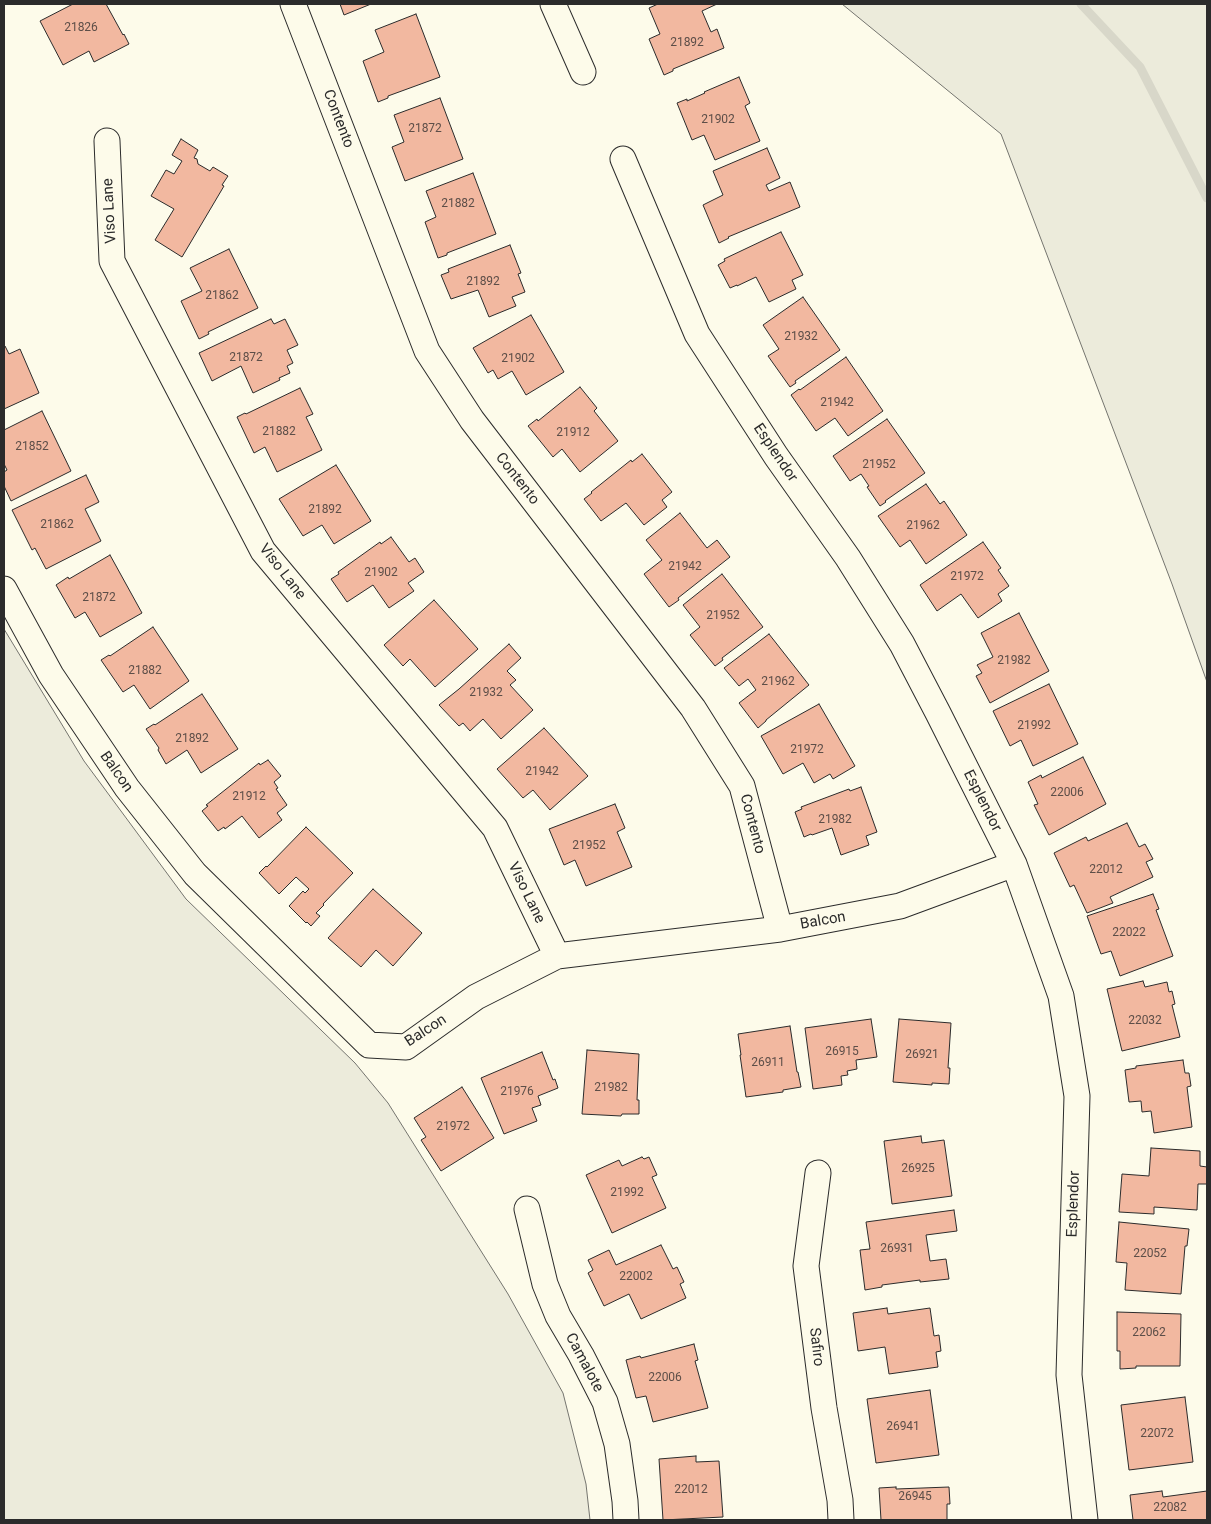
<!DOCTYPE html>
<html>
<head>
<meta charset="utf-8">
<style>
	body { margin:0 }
	#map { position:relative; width:1211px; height:1524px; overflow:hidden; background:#fdfbea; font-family:Roboto,sans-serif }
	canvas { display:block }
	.frame { position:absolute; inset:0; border:5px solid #2b2b2b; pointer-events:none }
</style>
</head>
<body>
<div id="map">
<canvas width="1211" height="1524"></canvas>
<div class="frame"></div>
</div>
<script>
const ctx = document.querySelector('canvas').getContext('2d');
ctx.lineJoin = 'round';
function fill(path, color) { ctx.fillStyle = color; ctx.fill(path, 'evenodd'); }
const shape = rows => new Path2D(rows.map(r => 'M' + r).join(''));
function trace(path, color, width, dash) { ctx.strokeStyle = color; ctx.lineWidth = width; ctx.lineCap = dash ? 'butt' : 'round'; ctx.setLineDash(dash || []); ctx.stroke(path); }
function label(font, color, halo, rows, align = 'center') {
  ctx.font = font + ' Roboto,sans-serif'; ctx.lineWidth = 4; ctx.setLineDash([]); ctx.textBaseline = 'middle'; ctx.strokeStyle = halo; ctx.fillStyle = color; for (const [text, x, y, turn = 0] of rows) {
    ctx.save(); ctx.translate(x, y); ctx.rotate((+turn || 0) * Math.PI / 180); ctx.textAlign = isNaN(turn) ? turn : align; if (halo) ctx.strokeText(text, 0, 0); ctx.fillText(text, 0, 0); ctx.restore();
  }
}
const green = shape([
	[842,4,1207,4,1207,682,1172,584,1001,134,842,4],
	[4,629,84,761,186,899,355,1063,388,1103,508,1294,563,1393,586,1484,590,1520,4,1520,4,629]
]);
const stream = shape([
	[1081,4,1140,67,1207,198]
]);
const building = shape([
	[73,4,106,4,123,35,124,34,129,44,94,62,89,51,63,65,40,21,73,4],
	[340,4,371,4,344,15,340,4],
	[658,4,717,4,702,11,711,32,717,29,724,48,673,69,673,71,664,75,649,39,660,34,649,8,658,4],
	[416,14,440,77,388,96,388,98,378,102,363,61,384,52,375,30,416,14],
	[739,77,750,103,745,106,760,141,715,160,704,135,692,140,677,103,687,99,687,101,705,93,704,92,739,77],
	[440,98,463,159,405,181,392,147,404,142,394,115,440,98],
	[181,139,198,150,194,158,197,159,198,164,210,171,213,167,228,176,222,185,224,186,182,257,155,240,174,209,151,196,166,170,174,174,182,161,172,155,181,139],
	[767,148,780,178,766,185,769,191,790,182,800,207,728,237,729,238,719,243,703,205,723,195,713,171,767,148],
	[473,173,496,234,447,253,447,255,438,258,425,222,436,217,426,191,473,173],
	[781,232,803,275,792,280,796,289,769,302,756,277,737,286,737,285,730,288,718,265,725,261,724,259,781,232],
	[510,245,521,273,518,274,525,292,512,297,516,306,489,317,478,290,451,299,441,275,449,272,448,269,510,245],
	[229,249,258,308,208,332,209,334,199,339,181,301,202,291,190,268,229,249],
	[803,297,840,350,795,381,796,383,790,387,768,356,779,349,763,325,803,297],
	[531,315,564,372,526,395,512,371,498,379,493,370,488,373,473,348,531,315],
	[271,319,274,324,285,319,298,345,287,350,293,363,287,366,290,373,279,378,280,380,253,393,241,366,212,381,199,353,271,319],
	[4,346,5,346,9,354,20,349,39,393,4,409,4,346],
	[846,357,883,411,848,436,835,418,816,431,791,395,799,389,800,390,846,357],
	[580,387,597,408,594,411,618,441,580,472,562,449,553,457,528,426,537,419,538,421,580,387],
	[300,388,313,414,306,417,322,450,277,472,265,447,254,453,237,417,245,413,246,414,300,388],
	[42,411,71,471,11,501,4,486,4,472,7,470,4,464,4,430,42,411],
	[887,419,925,473,885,501,886,502,880,506,867,487,869,486,861,474,850,481,833,456,887,419],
	[642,454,672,492,662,500,667,507,644,525,626,503,601,521,584,499,592,493,591,492,631,460,632,462,642,454],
	[336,465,371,521,334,544,322,525,303,536,279,499,336,465],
	[86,475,99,502,85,509,101,541,46,569,35,548,32,550,12,510,86,475],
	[926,484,940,504,944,501,967,535,926,564,910,540,900,547,878,516,926,484],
	[680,513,707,548,717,540,730,557,678,598,679,600,669,607,644,574,662,560,646,540,680,513],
	[391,537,409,562,415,558,424,572,408,583,414,591,389,608,373,585,347,602,331,579,339,574,338,572,380,542,381,544,391,537],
	[983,542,1001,568,998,570,1009,586,998,594,1002,601,978,618,961,594,937,611,920,585,983,542],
	[110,555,142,613,100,637,85,612,75,618,56,585,68,577,69,579,110,555],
	[722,574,763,627,722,658,723,660,715,666,690,635,700,627,683,605,722,574],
	[434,600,478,649,435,687,410,659,403,666,384,645,434,600],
	[1019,613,1049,671,990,703,976,676,982,673,977,665,993,657,981,633,1019,613],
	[153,627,189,681,150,709,134,685,123,692,101,660,109,655,110,656,153,627],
	[769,634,809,685,766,720,766,721,758,728,739,703,756,690,748,679,739,686,724,668,769,634],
	[509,644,521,658,507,671,516,680,510,685,533,710,501,739,483,719,470,731,463,723,459,726,439,705,459,689,509,644],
	[1049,684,1078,744,1033,766,1021,740,1010,746,993,711,1049,684],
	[202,694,238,749,201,773,187,750,166,764,158,750,159,748,146,729,154,724,155,725,202,694],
	[819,704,855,766,833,779,830,774,814,783,803,763,783,774,761,736,819,704],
	[544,728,588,776,550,810,533,790,523,798,497,769,544,728],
	[1083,757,1106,804,1049,835,1034,805,1038,804,1028,782,1041,775,1042,778,1083,757],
	[268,760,281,776,274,782,278,788,276,789,287,805,277,813,282,820,259,838,242,816,225,829,224,827,218,831,202,811,208,806,206,805,259,763,260,765,268,760],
	[861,787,877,832,866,836,869,845,841,855,832,828,812,835,811,834,804,837,795,812,802,809,801,807,849,789,850,791,861,787],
	[615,804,625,828,617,832,632,867,586,886,575,860,564,865,549,829,615,804],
	[1127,823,1139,847,1145,844,1153,859,1146,862,1153,877,1110,897,1113,903,1087,913,1074,885,1070,887,1054,853,1086,837,1088,841,1127,823],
	[306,827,353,873,323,904,324,905,316,913,320,916,311,926,307,922,306,923,289,906,303,891,305,893,309,889,296,877,279,894,259,873,266,866,267,867,306,827],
	[373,889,422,933,393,966,376,950,361,967,328,938,373,889],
	[1153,894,1159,909,1156,910,1173,956,1120,976,1111,951,1101,954,1087,916,1153,894],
	[1143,981,1145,987,1167,982,1169,992,1172,991,1175,1004,1172,1005,1180,1037,1122,1051,1107,989,1143,981],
	[871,1019,877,1057,856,1060,857,1069,847,1071,848,1075,841,1076,842,1085,813,1089,805,1028,871,1019],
	[899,1019,951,1023,948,1068,950,1068,949,1084,932,1083,932,1085,893,1082,899,1019],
	[790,1026,797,1072,798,1072,801,1087,783,1090,783,1092,746,1097,740,1055,741,1055,738,1034,790,1026],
	[587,1050,639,1054,637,1100,639,1100,639,1114,622,1114,621,1116,582,1114,587,1050],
	[542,1052,553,1080,555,1079,558,1088,538,1096,541,1105,532,1108,537,1121,504,1134,481,1078,542,1052],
	[1183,1060,1185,1073,1189,1073,1191,1086,1187,1087,1192,1127,1154,1133,1151,1111,1142,1112,1141,1101,1129,1102,1125,1070,1136,1068,1136,1066,1183,1060],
	[462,1087,494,1138,441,1171,421,1140,426,1137,414,1118,462,1087],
	[921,1136,922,1143,944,1140,952,1196,892,1204,884,1141,921,1136],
	[1151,1148,1200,1151,1200,1166,1207,1167,1207,1184,1198,1184,1197,1210,1154,1207,1154,1214,1119,1212,1122,1174,1149,1176,1151,1148],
	[642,1157,644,1159,649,1157,657,1175,652,1177,666,1208,612,1233,586,1175,619,1160,622,1166,642,1157],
	[954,1210,957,1231,926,1235,930,1261,946,1259,949,1279,920,1282,920,1280,882,1285,882,1287,865,1290,860,1250,870,1249,866,1222,954,1210],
	[1119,1222,1189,1229,1187,1246,1185,1246,1181,1294,1125,1290,1127,1263,1116,1262,1119,1222],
	[661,1245,673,1269,677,1267,684,1282,680,1284,686,1298,641,1319,629,1294,604,1306,588,1273,593,1270,588,1260,609,1250,616,1265,661,1245],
	[887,1308,888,1314,930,1308,934,1336,939,1335,941,1351,936,1352,938,1367,889,1374,885,1347,858,1351,853,1313,887,1308],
	[1117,1312,1181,1314,1180,1366,1136,1366,1136,1368,1120,1369,1120,1351,1117,1351,1117,1312],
	[694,1344,698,1360,695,1361,708,1408,653,1422,646,1396,636,1398,626,1360,640,1356,641,1358,694,1344],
	[930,1390,939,1455,876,1463,867,1399,930,1390],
	[1185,1397,1193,1462,1129,1470,1121,1405,1185,1397],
	[696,1456,696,1462,719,1461,723,1517,663,1520,659,1459,696,1456],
	[896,1487,896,1489,949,1487,950,1504,947,1504,947,1520,881,1520,879,1488,896,1487],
	[1162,1491,1163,1497,1207,1491,1207,1520,1133,1520,1130,1495,1162,1491]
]);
const street = shape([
	[293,4,427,351,472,420,693,708,742,786,780,929],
	[553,4,583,72],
	[107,141,112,261,263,551,495,828,557,956],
	[623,159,697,334,776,456,848,558,902,644,938,713,1014,864,1061,996,1077,1096,1069,1375,1085,1520],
	[4,589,51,675,127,788,195,874,369,1045,406,1047,476,997,557,956,780,929,900,906,1014,864],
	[818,1173,806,1266,824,1408,840,1500,841,1520],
	[527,1209,545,1284,558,1316,581,1355,605,1402,617,1444,625,1501,626,1520]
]);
const numberNames = [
	["21826",81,28],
	["21892",687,43],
	["21902",718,120],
	["21872",425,129],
	["21882",458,204],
	["21892",483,282],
	["21862",222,296],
	["21932",801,337],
	["21872",246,358],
	["21902",518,359],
	["21942",837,403],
	["21882",279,432],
	["21912",573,433],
	["21852",32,447],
	["21952",879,465],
	["21892",325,510],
	["21862",57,525],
	["21962",923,526],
	["21942",685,567],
	["21902",381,573],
	["21972",967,577],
	["21872",99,598],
	["21952",723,616],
	["21982",1014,661],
	["21882",145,671],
	["21962",778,682],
	["21932",486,693],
	["21992",1034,726],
	["21892",192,739],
	["21972",807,750],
	["21942",542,772],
	["22006",1067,793],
	["21912",249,797],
	["21982",835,820],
	["21952",589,846],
	["22012",1106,870],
	["22022",1129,933],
	["22032",1145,1021],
	["26915",842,1052],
	["26921",922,1055],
	["26911",768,1063],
	["21982",611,1088],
	["21976",517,1092],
	["21972",453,1127],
	["26925",918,1169],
	["21992",627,1193],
	["26931",897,1249],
	["22052",1150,1254],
	["22002",636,1277],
	["22062",1149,1333],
	["22006",665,1378],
	["26941",903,1427],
	["22072",1157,1434],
	["22012",691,1490],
	["26945",915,1497],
	["22082",1170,1508]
];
const streetNames = [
	["Contento",338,119,69],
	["Viso Lane",110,211,-93],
	["Esplendor",775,453,56],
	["Contento",517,479,52],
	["Viso Lane",282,572,52],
	["Balcon",116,772,55],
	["Esplendor",982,801,63],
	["Contento",752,824,75],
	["Viso Lane",526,893,64],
	["Balcon",823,921,-10],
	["Balcon",426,1031,-33],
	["Esplendor",1074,1204,-88],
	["Safiro",816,1347,83],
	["Camalote",584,1363,62]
];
fill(green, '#ecebdb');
trace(green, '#74746e', 1);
trace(stream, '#d8d7c9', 9);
fill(building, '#f2b8a0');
trace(building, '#2b2b2b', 1);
trace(street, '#2b2b2b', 27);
trace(street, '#fdfbea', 25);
label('12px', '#5d4e48', null, numberNames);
label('15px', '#2b2b2b', '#fdfbea', streetNames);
</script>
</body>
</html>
